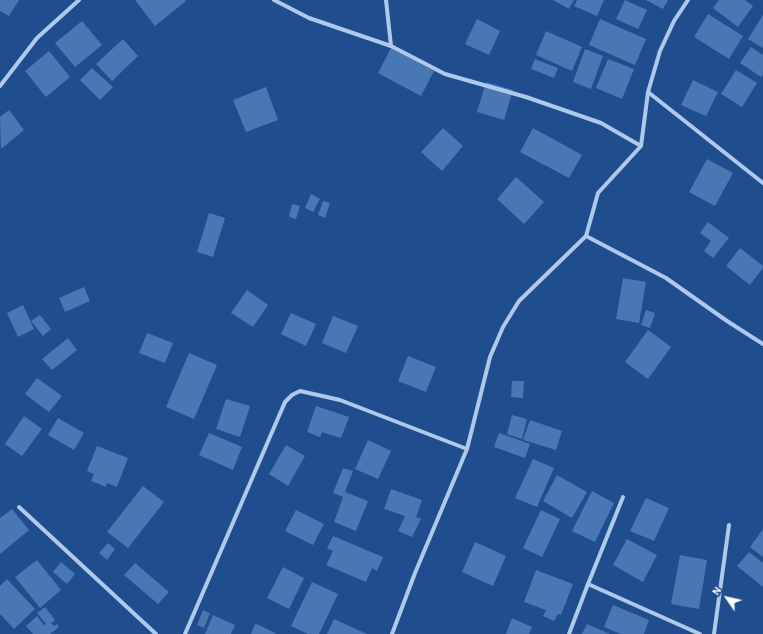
<!DOCTYPE html>
<html>
<head>
<meta charset="utf-8">
<style>
	body { margin:0 }
	#map { position:relative; width:763px; height:634px; overflow:hidden; background:#204d8d; font-family:"Alegreya Sans",sans-serif }
	canvas { display:block }
	.north { position:absolute; left:707px; top:578px; width:40px; height:40px; -webkit-text-stroke:3px #204d8d; paint-order:stroke; rotate:304deg; font-size:11px; font-weight:700; line-height:16px; text-align:center; color:#fff }
	.north::after { content:''; display:block; margin:auto; width:14px; height:18px; background:#fff; clip-path:polygon(50% 0,100% 100%,50% 72%,0 100%) }
</style>
</head>
<body>
<div id="map">
<canvas width="763" height="634"></canvas>
<div class="north">N</div>
</div>
<script>
const ctx = document.querySelector('canvas').getContext('2d');
ctx.lineJoin = 'round';
function fill(path, color) { ctx.fillStyle = color; ctx.fill(path, 'evenodd'); }
const shape = rows => new Path2D(rows.map(r => 'M' + r).join(''));
function trace(path, color, width, dash) { ctx.strokeStyle = color; ctx.lineWidth = width; ctx.lineCap = dash ? 'butt' : 'round'; ctx.setLineDash(dash || []); ctx.stroke(path); }
const building = shape([
	[0,0,19,0,9,16,0,11],
	[135,0,185,0,186,1,155,26],
	[553,0,574,0,569,9],
	[577,0,604,0,597,16,574,6],
	[625,0,647,10,638,29,616,19],
	[646,0,668,0,663,9],
	[719,0,745,0,753,6,738,27,713,8],
	[708,14,743,36,729,59,694,37],
	[763,15,763,48,748,39],
	[477,19,500,31,489,55,465,44],
	[600,19,646,39,635,65,589,45],
	[82,21,102,45,75,67,55,43],
	[546,31,582,47,572,71,536,55],
	[123,39,138,56,112,81,96,64],
	[751,47,763,55,763,74,761,77,740,63],
	[391,48,434,71,421,96,378,73],
	[585,49,603,56,591,89,573,82],
	[49,51,70,77,46,97,25,71],
	[535,59,558,68,554,78,531,69],
	[608,59,634,69,622,99,596,88],
	[92,68,113,87,100,100,80,80],
	[736,70,757,83,742,107,721,94],
	[693,80,718,92,706,116,681,105],
	[486,82,513,90,504,120,477,112],
	[266,87,278,120,246,132,233,100],
	[9,110,24,130,1,149,0,117],
	[443,128,463,146,442,171,421,152],
	[533,128,582,155,569,178,520,152],
	[707,159,733,173,715,206,689,192],
	[516,177,544,202,524,224,497,199],
	[311,194,320,199,313,212,305,208],
	[323,201,330,203,325,218,318,215],
	[292,204,300,206,296,219,289,217],
	[209,213,225,218,213,257,197,252],
	[708,222,729,238,713,258,704,251,711,241,700,233],
	[740,248,763,266,763,268,750,285,726,266],
	[623,278,646,282,639,323,616,319],
	[84,287,90,301,65,312,59,298],
	[247,290,268,305,253,327,231,313],
	[23,305,34,329,18,337,7,313],
	[646,310,655,313,650,328,641,325],
	[291,313,316,324,306,346,281,334],
	[40,315,51,329,43,336,31,321],
	[333,316,358,326,346,353,322,343],
	[648,330,671,347,648,379,625,362],
	[147,333,173,343,165,363,139,353],
	[68,338,77,350,52,370,42,359],
	[189,353,217,365,194,419,166,407],
	[408,356,436,367,426,392,398,381],
	[37,378,62,396,49,412,25,394],
	[512,381,524,381,523,398,511,397],
	[226,399,250,406,240,437,216,429],
	[316,406,349,417,341,438,322,432,320,437,307,432],
	[512,415,527,419,522,439,507,434],
	[24,416,42,429,22,456,5,444],
	[58,418,84,433,74,450,48,435],
	[530,420,562,431,556,450,523,440],
	[209,433,242,447,233,470,199,455],
	[499,433,530,444,525,458,494,447],
	[368,440,391,451,378,479,355,469],
	[286,445,305,456,288,486,269,474],
	[97,446,128,458,117,487,107,483,106,487,91,481,94,474,87,471],
	[533,459,554,468,537,507,515,498],
	[343,468,353,471,345,492,368,501,356,531,334,522,343,497,333,493],
	[557,475,587,492,572,518,543,501],
	[143,486,164,502,128,548,107,532],
	[391,489,422,500,416,517,421,519,412,537,398,531,405,516,384,509],
	[592,491,614,503,595,542,572,531],
	[646,498,669,508,654,541,630,531],
	[12,509,29,530,0,554,0,518],
	[296,510,324,524,313,545,285,531],
	[541,510,560,519,542,557,523,548],
	[763,529,763,557,750,547],
	[333,536,383,557,377,571,372,568,366,582,326,565,333,551,327,548],
	[627,539,657,555,643,582,613,565],
	[475,542,506,556,493,586,462,572],
	[108,543,115,549,107,560,99,553],
	[749,552,763,563,763,587,737,566],
	[680,555,707,560,699,609,671,604],
	[37,560,61,590,40,608,15,577],
	[61,562,75,574,67,584,53,572],
	[135,563,169,592,158,604,124,575],
	[283,567,304,578,289,609,267,598],
	[536,570,573,584,561,615,558,614,554,621,543,616,546,610,524,602],
	[7,579,35,609,14,629,0,614,0,586],
	[312,582,338,594,319,634,308,634,291,626],
	[613,605,649,620,644,634,621,634,604,627],
	[45,607,55,620,51,623,54,626,57,624,59,627,50,634,33,634,26,626,37,616,44,625,46,624,37,613],
	[203,610,210,613,204,628,197,625],
	[213,615,235,625,231,634,205,634],
	[512,618,532,627,529,634,506,634],
	[334,619,367,634,327,634],
	[255,624,259,625,277,634,251,634],
	[587,624,610,634,582,634]
]);
const minor = shape([
	[274,0,309,18,391,46],
	[386,0,391,46,445,74,526,97,601,123,641,146],
	[0,86,37,38,79,0],
	[648,92,763,183],
	[586,236,666,278,727,321,763,344],
	[19,507,156,634],
	[588,584,700,634],
	[185,634,285,402,292,395,300,391,340,400,467,449],
	[392,634,415,573,467,449,490,357,503,327,519,301,586,236,598,193,641,146,648,92,660,51,674,21,688,0],
	[569,634,588,584,623,497],
	[714,634,729,525]
]);
fill(building, '#4977b4');
trace(minor, '#aec9ec', 4);
</script>
</body>
</html>
